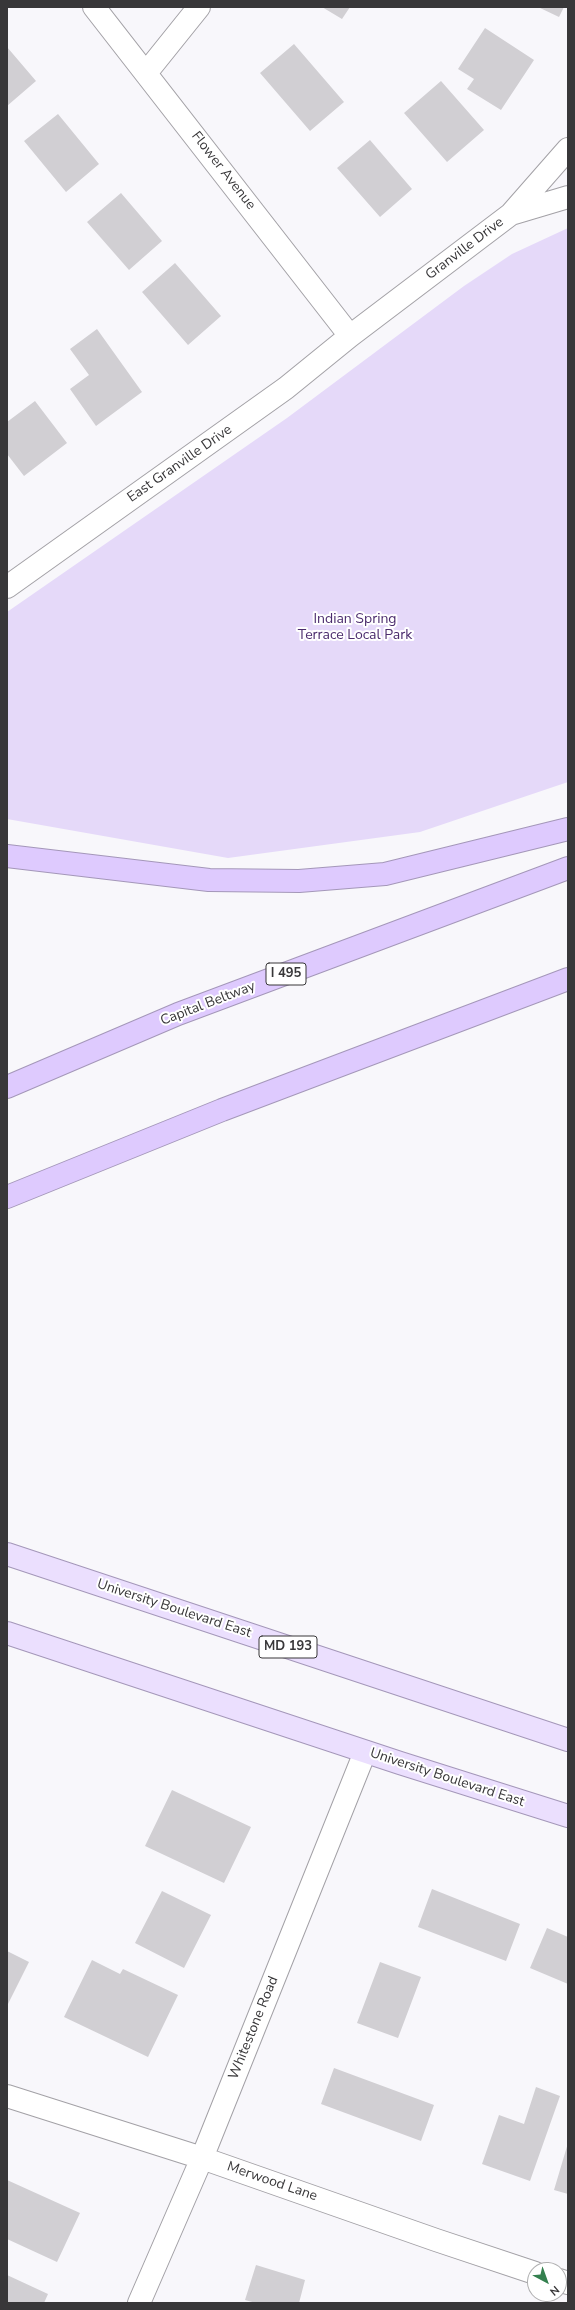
<!DOCTYPE html>
<html>
<head>
<meta charset="utf-8">
<style>
	body { margin:0 }
	#map { position:relative; width:575px; height:2310px; overflow:hidden; background:#f8f7fb; font-family:"Nunito Sans",sans-serif }
	canvas { display:block }
	.frame { position:absolute; inset:0; border:8px solid #383739; pointer-events:none }
	.north { position:absolute; left:527px; top:2262px; width:40px; height:40px; box-sizing:border-box; background:#fff; border:1px solid #afafb0; border-radius:50%; rotate:139deg; font-size:11px; font-weight:700; line-height:16px; text-align:center; color:#383739 }
	.north::after { content:''; display:block; margin:auto; width:14px; height:18px; background:#34804f; clip-path:polygon(50% 0,100% 100%,50% 72%,0 100%) }
</style>
</head>
<body>
<div id="map">
<canvas width="575" height="2310"></canvas>
<div class="frame"></div>
<div class="north">N</div>
</div>
<script>
const ctx = document.querySelector('canvas').getContext('2d');
ctx.lineJoin = 'round';
function fill(path, color) { ctx.fillStyle = color; ctx.fill(path, 'evenodd'); }
const shape = rows => new Path2D(rows.map(r => 'M' + r).join(''));
function trace(path, color, width, dash) { ctx.strokeStyle = color; ctx.lineWidth = width; ctx.lineCap = dash ? 'butt' : 'round'; ctx.setLineDash(dash || []); ctx.stroke(path); }
function label(font, color, halo, rows, align = 'center') {
  ctx.font = font + ' "Nunito Sans",sans-serif'; ctx.lineWidth = 4; ctx.setLineDash([]); ctx.textBaseline = 'middle'; ctx.strokeStyle = halo; ctx.fillStyle = color; for (const [text, x, y, turn = 0] of rows) {
    ctx.save(); ctx.translate(x, y); ctx.rotate((+turn || 0) * Math.PI / 180); ctx.textAlign = isNaN(turn) ? turn : align; if (halo) ctx.strokeText(text, 0, 0); ctx.fillText(text, 0, 0); ctx.restore();
  }
}
const green = shape([
	[568,228,568,782,420,832,228,858,7,819,7,612,287,418,464,286,512,254]
]);
const building = shape([
	[322,7,350,7,342,19],
	[538,7,564,7,559,17],
	[485,28,534,60,501,110,467,89,474,79,458,69],
	[294,44,344,102,310,131,260,73],
	[7,47,36,81,7,106],
	[441,81,484,130,447,162,404,113],
	[58,114,99,164,66,192,24,141],
	[370,140,412,189,380,217,337,168],
	[121,193,162,241,129,270,87,222],
	[175,263,221,316,188,345,142,292],
	[97,329,142,392,96,426,70,389,89,375,70,349],
	[35,401,67,443,24,476,7,454,7,422],
	[172,1790,251,1827,224,1883,145,1846],
	[432,1889,520,1924,506,1961,418,1927],
	[162,1891,211,1915,184,1968,135,1943],
	[547,1928,568,1937,568,1984,530,1968],
	[7,1951,29,1962,7,2006],
	[92,1960,120,1974,123,1969,178,1995,148,2057,64,2017],
	[380,1962,421,1977,398,2038,357,2023],
	[334,2068,434,2105,421,2141,321,2104],
	[536,2087,560,2096,530,2181,482,2164,499,2115,524,2124],
	[568,2143,568,2194,554,2190],
	[7,2180,80,2213,57,2262,7,2239],
	[256,2265,305,2280,299,2303,256,2303,245,2300],
	[7,2275,48,2294,44,2303,7,2303]
]);
const street = shape([
	[94,7,350,336],
	[146,73,199,7],
	[511,214,568,197],
	[7,587,286,388,350,336,511,214,568,149],
	[7,2096,202,2158,436,2240,535,2273],
	[559,2280,568,2283],
	[139,2303,202,2158,365,1752]
]);
const primary = shape([
	[7,1554,568,1740],
	[7,1633,400,1763,568,1816]
]);
const highway = shape([
	[7,856,209,880,299,881,385,874,568,829],
	[7,1087,178,1014,568,868],
	[7,1197,222,1110,568,979]
]);
const shields = [
	[286,974,40],
	[288,1647,58]
];
const shieldNames = [
	["I 495",286,974],
	["MD 193",288,1647]
];
const streetNames = [
	["Flower Avenue",223,171,52],
	["Granville Drive",465,249,-37],
	["East Granville Drive",180,464,-35],
	["Capital Beltway",208,1004,-21],
	["University Boulevard East",174,1609,18],
	["University Boulevard East",447,1778,18],
	["Whitestone Road",254,2028,-68],
	["Merwood Lane",272,2182,19]
];
const parkNames = [
	["Indian Spring",355,620],
	["Terrace Local Park",355,636]
];
fill(green, '#e5d9f9');
fill(building, '#d1cfd3');
trace(street, '#a3a1a6', 24);
trace(primary, '#a497b9', 24);
trace(highway, '#a497b9', 24);
trace(street, '#fff', 22);
trace(primary, '#ebdffe', 22);
trace(highway, '#decafe', 22);
for (const [x, y, w] of shields) { const box = new Path2D(); box.roundRect(x - w / 2, y - 11, w, 22, 3); ctx.fillStyle = '#fff'; ctx.fill(box); trace(box, '#383739', 1); }
label('bold 13px', '#383739', null, shieldNames);
label('14px', '#383739', '#fff', streetNames);
label('14px', '#4b2c6d', '#fff', parkNames);
</script>
</body>
</html>
